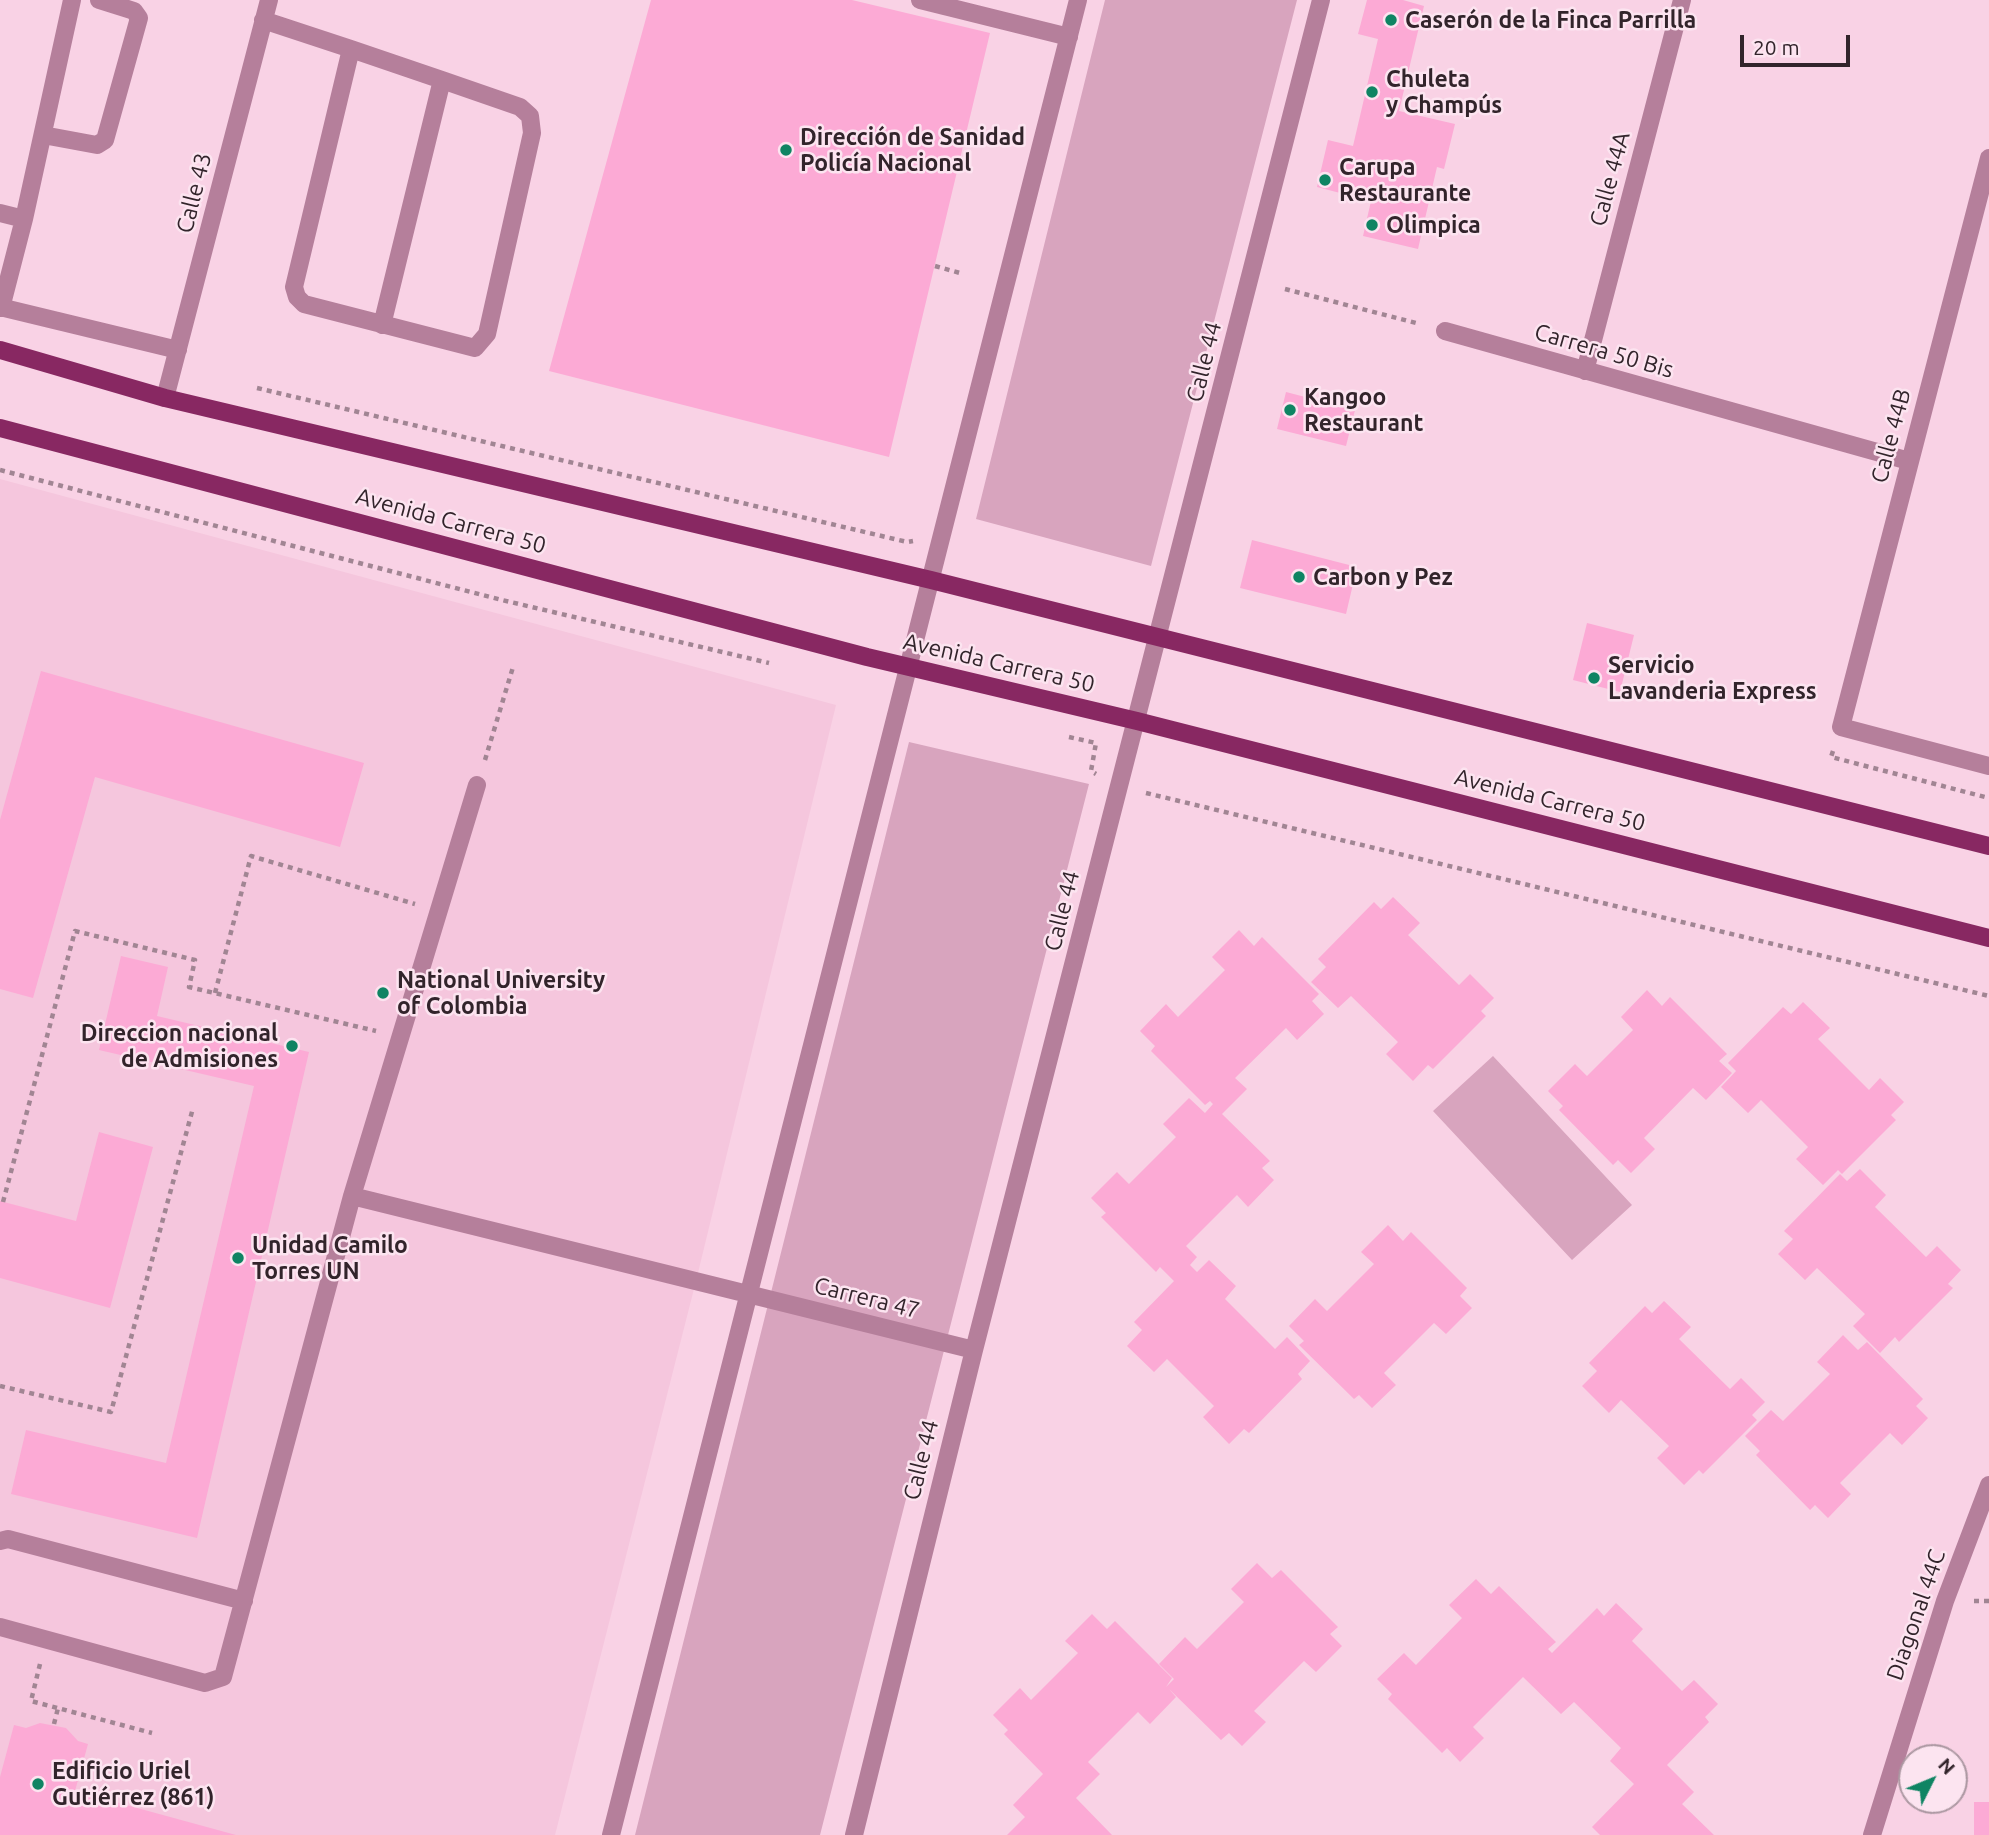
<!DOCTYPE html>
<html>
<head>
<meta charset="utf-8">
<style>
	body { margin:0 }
	#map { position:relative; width:1989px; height:1835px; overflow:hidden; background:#f9d2e5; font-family:Ubuntu,sans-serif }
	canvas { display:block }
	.north { position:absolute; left:1898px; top:1744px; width:70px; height:70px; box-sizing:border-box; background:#fce4f0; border:2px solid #ab97a1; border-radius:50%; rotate:47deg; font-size:19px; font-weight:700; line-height:28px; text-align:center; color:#32242b }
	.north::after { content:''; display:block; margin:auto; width:24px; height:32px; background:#0f8463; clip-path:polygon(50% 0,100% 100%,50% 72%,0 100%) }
	.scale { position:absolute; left:1740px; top:35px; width:110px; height:32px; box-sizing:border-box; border:4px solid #32242b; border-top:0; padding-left:9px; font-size:21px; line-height:24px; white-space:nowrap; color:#32242b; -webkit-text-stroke:5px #fce4f0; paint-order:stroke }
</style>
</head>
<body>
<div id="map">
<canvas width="1989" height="1835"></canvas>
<div class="north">N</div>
<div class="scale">20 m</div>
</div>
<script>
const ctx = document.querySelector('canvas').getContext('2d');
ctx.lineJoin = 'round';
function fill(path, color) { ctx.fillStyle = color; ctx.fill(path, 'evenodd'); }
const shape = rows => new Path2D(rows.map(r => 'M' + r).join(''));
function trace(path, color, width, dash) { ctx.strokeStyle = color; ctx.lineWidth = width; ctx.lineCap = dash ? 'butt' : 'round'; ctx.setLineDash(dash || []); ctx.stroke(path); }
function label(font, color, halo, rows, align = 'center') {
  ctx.font = font + ' Ubuntu,sans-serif'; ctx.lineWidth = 5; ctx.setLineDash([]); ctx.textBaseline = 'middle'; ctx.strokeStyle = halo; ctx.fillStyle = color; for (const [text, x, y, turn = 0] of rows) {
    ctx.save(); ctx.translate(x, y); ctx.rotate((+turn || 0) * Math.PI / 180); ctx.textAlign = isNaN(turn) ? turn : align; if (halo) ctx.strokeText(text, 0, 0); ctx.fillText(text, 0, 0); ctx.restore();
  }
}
const built = shape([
	[0,479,836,705,696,1281,555,1835,0,1835]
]);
const green = shape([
	[1105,0,1297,0,1151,566,976,519],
	[909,742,1089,784,820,1835,635,1835],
	[1493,1056,1632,1205,1572,1260,1433,1111]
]);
const building = shape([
	[651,0,852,0,990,33,889,457,549,371],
	[1367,0,1403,0,1424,6,1399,111,1455,124,1444,169,1437,167,1418,249,1363,236,1371,201,1317,187,1328,140,1353,146,1378,39,1358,34],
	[1286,392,1355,410,1346,446,1277,429],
	[1252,540,1357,567,1346,614,1240,588],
	[1587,623,1634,635,1620,692,1573,680],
	[41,671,364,763,340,847,95,777,33,998,0,989,0,820],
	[1393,897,1420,923,1408,935,1459,985,1470,974,1494,998,1481,1011,1486,1016,1433,1069,1428,1065,1413,1081,1386,1054,1398,1042,1351,996,1338,1008,1311,982,1326,967,1318,959,1374,902,1381,909],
	[1239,930,1254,946,1262,937,1319,994,1312,1001,1324,1014,1297,1040,1286,1028,1235,1078,1247,1089,1222,1114,1270,1161,1262,1168,1274,1180,1248,1207,1237,1195,1186,1246,1197,1257,1190,1265,1197,1272,1209,1260,1236,1286,1225,1299,1275,1349,1287,1337,1310,1361,1298,1374,1302,1379,1249,1433,1244,1429,1229,1444,1203,1417,1214,1406,1167,1359,1154,1372,1127,1346,1142,1330,1134,1322,1174,1281,1160,1267,1156,1272,1101,1217,1106,1213,1091,1198,1117,1172,1129,1184,1176,1137,1163,1124,1189,1098,1205,1113,1213,1104,1210,1101,1205,1105,1151,1051,1155,1046,1140,1031,1166,1004,1178,1017,1225,970,1212,957],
	[121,956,168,967,157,1016,309,1052,197,1538,11,1494,26,1430,166,1463,254,1086,99,1050],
	[1647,990,1662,1006,1670,997,1727,1054,1719,1061,1732,1073,1706,1100,1693,1088,1644,1138,1655,1149,1631,1173,1618,1160,1613,1165,1559,1110,1563,1106,1548,1091,1575,1064,1587,1076,1633,1030,1621,1017],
	[1803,1002,1830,1028,1818,1039,1869,1090,1880,1078,1904,1102,1891,1115,1896,1120,1842,1174,1838,1170,1823,1185,1796,1159,1808,1147,1761,1100,1748,1113,1721,1087,1736,1071,1728,1063,1783,1007,1791,1014],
	[99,1132,153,1147,110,1308,0,1278,0,1201,76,1221],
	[1860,1169,1886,1195,1875,1207,1926,1257,1937,1246,1961,1270,1948,1284,1953,1288,1899,1342,1895,1337,1880,1353,1853,1326,1865,1314,1817,1268,1805,1280,1778,1254,1793,1239,1784,1231,1840,1174,1847,1181],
	[1388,1225,1403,1241,1411,1232,1467,1288,1460,1296,1472,1308,1446,1334,1434,1323,1384,1373,1396,1385,1372,1408,1359,1395,1354,1399,1299,1345,1304,1341,1289,1326,1315,1299,1327,1311,1374,1264,1361,1252],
	[1664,1301,1691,1327,1679,1339,1730,1389,1741,1378,1765,1402,1752,1415,1757,1420,1703,1474,1699,1470,1684,1485,1657,1458,1669,1446,1621,1400,1609,1413,1582,1386,1597,1371,1589,1363,1645,1306,1652,1313],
	[1843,1335,1858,1350,1867,1342,1923,1399,1916,1406,1928,1418,1902,1445,1890,1433,1840,1483,1851,1494,1828,1518,1815,1505,1810,1510,1756,1455,1760,1451,1745,1436,1771,1410,1783,1421,1830,1374,1817,1362],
	[1257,1563,1272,1578,1281,1570,1338,1627,1330,1634,1342,1646,1316,1672,1304,1661,1254,1711,1266,1722,1242,1746,1229,1733,1221,1740,1169,1689,1176,1697,1150,1724,1138,1712,1088,1762,1100,1774,1076,1798,1112,1835,1007,1835,1025,1817,1013,1805,1043,1774,1004,1734,1008,1730,993,1715,1020,1688,1031,1700,1078,1653,1065,1641,1092,1614,1107,1629,1115,1621,1172,1678,1166,1687,1174,1679,1159,1664,1185,1637,1197,1649,1244,1602,1231,1589],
	[1476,1579,1491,1594,1499,1586,1556,1642,1548,1649,1552,1653,1597,1608,1604,1616,1616,1603,1643,1629,1632,1641,1682,1691,1694,1680,1718,1704,1705,1717,1709,1722,1667,1765,1694,1792,1682,1804,1714,1835,1600,1835,1592,1827,1634,1784,1610,1761,1621,1748,1574,1702,1561,1714,1523,1677,1473,1727,1484,1738,1460,1762,1447,1748,1442,1753,1388,1699,1392,1694,1377,1679,1404,1653,1416,1665,1462,1618,1449,1605],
	[40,1723,66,1728,78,1741,88,1744,75,1791,236,1835,0,1835,0,1777,14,1725,26,1728],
	[1974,1802,1989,1802,1989,1835,1974,1835]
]);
const path = shape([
	[935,266,960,273],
	[1285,289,1420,324],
	[257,388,907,542,913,541],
	[0,470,502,600,769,663],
	[1069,737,1096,743,1091,771,1096,774],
	[1833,751,1831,757,1989,798],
	[485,760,513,667],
	[1146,793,1989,996],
	[215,993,251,856,415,904],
	[3,1202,75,931,195,960,189,987,376,1031],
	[0,1386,111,1412,193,1108],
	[1974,1601,1989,1601],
	[40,1664,31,1701,152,1733],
	[54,1724,58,1708]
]);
const minor = shape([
	[920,0,1069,37],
	[263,20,351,49,442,80,520,107,530,116,532,133,487,334,475,348,304,304,297,297,294,287,351,49],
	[43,135,97,145,105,140,139,18,134,11,99,0],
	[1989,158,1841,727,1989,766],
	[0,213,24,219,1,308],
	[24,219,72,0],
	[0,307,178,350],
	[382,325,442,80],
	[1445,331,1909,461],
	[1585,371,1682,0],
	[165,398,269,0],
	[352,1196,974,1350],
	[0,1541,8,1539,244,1601],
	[0,1627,205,1683,223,1677,352,1196,477,785],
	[611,1835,1078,0],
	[854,1835,974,1350,1321,0],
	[1872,1835,1945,1601,1989,1485]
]);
const major = shape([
	[0,350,165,398,931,580,1989,846],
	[0,428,867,657,1137,721,1989,938]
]);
const markers = [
	[1391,20,7,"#0f8463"],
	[1372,92,7,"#0f8463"],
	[786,150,7,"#0f8463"],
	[1325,180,7,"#0f8463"],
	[1372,225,7,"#0f8463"],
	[1290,410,7,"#0f8463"],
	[1299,577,7,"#0f8463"],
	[1594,678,7,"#0f8463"],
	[383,993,7,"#0f8463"],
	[292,1046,7,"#0f8463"],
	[238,1258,7,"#0f8463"],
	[38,1784,7,"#0f8463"]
];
const poiNames = [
	["Caserón de la Finca Parrilla",1405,20],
	["Chuleta",1386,79],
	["y Champús",1386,105],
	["Dirección de Sanidad",800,137],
	["Policía Nacional",800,163],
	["Carupa",1339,167],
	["Restaurante",1339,193],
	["Olimpica",1386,225],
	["Kangoo",1304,397],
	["Restaurant",1304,423],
	["Carbon y Pez",1313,577],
	["Servicio",1608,665],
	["Lavanderia Express",1608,691],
	["National University",397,980],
	["of Colombia",397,1006],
	["Direccion nacional",278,1033,"right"],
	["de Admisiones",278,1059,"right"],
	["Unidad Camilo",252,1245],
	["Torres UN",252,1271],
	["Edificio Uriel",52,1771],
	["Gutiérrez (861)",52,1797]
];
const streetNames = [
	["Calle 44A",1610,179,-75],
	["Calle 43",194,193,-76],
	["Carrera 50 Bis",1604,351,16],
	["Calle 44",1204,362,-76],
	["Calle 44B",1891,436,-75],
	["Avenida Carrera 50",451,521,15],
	["Avenida Carrera 50",999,663,13],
	["Avenida Carrera 50",1550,800,14],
	["Calle 44",1062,911,-76],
	["Carrera 47",867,1298,14],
	["Calle 44",921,1460,-76],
	["Diagonal 44C",1916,1615,-71]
];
fill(built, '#f5c6dd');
fill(green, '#d8a4be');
fill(building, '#fcaad5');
trace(path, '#a18593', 4.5, [5, 5]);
trace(minor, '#b57f9b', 18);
trace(major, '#882862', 18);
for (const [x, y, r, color] of markers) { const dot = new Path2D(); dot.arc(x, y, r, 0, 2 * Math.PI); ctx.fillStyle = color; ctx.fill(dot); trace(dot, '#fce4f0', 2.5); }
label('bold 23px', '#32242b', '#fce4f0', poiNames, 'left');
label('23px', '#32242b', '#fce4f0', streetNames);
</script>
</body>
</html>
